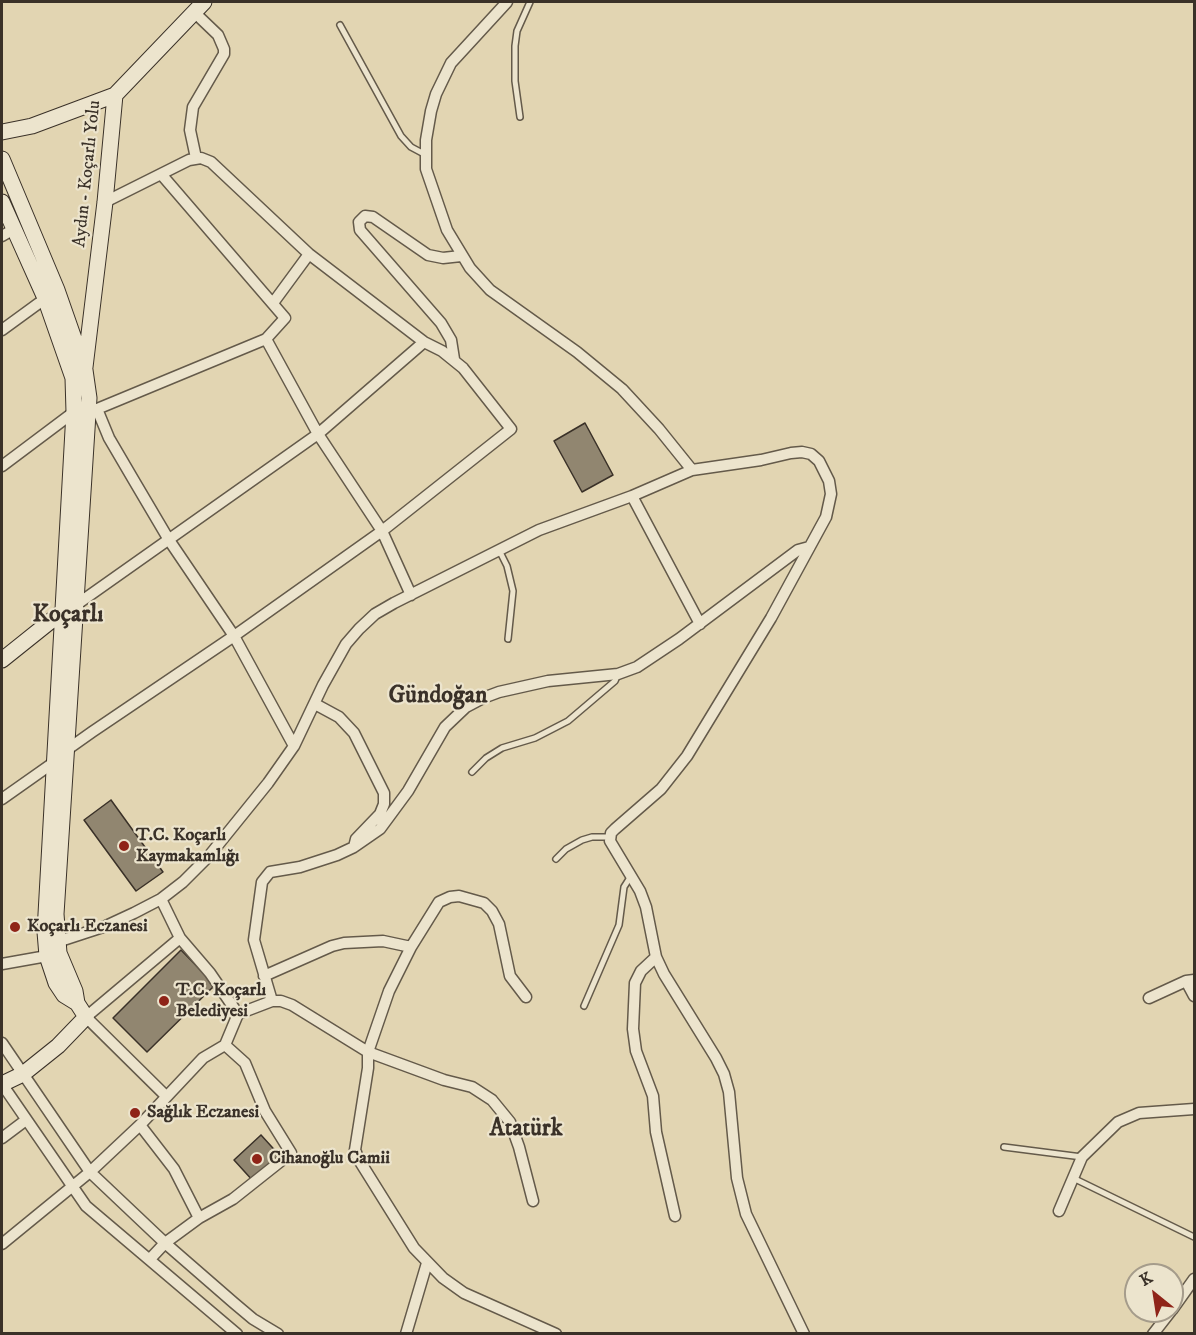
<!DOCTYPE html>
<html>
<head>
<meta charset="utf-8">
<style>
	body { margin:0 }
	#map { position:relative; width:1196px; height:1335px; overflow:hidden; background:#e2d5b2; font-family:"IM FELL DW Pica",serif }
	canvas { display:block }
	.frame { position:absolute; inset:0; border:3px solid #3a3128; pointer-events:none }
	.north { position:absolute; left:1124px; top:1263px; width:60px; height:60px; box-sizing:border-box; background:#ece4cd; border:2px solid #a59c8b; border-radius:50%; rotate:330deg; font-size:16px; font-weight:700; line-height:24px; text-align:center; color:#3a3128 }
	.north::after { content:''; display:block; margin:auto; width:21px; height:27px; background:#8f2418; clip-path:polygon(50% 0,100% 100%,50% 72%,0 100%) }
</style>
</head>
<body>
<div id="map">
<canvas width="1196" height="1335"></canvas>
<div class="frame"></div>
<div class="north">K</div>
</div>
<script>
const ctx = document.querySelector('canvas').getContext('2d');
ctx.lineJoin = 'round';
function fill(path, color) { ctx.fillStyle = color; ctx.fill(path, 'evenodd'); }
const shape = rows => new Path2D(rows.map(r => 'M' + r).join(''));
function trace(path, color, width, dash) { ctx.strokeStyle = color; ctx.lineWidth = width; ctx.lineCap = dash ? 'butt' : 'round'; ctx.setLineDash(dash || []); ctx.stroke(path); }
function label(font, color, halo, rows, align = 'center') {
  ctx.font = font + ' "IM FELL DW Pica",serif'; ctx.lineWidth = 4.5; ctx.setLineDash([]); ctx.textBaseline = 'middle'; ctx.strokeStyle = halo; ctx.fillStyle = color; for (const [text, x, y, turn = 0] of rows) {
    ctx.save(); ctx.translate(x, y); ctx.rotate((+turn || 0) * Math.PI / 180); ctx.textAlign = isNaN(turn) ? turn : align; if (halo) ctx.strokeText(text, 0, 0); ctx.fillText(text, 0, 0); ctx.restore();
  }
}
const building = shape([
	[585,423,613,475,582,492,554,441,585,423],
	[111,800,163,872,136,891,84,820,111,800],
	[181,950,215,985,147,1052,113,1018,181,950],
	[261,1135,281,1157,254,1182,234,1160,261,1135]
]);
const service = shape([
	[340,25,401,136,411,147,426,155],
	[520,117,515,81,515,46,517,31,530,2],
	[499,550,507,566,513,591,508,639],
	[472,772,486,758,502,748,535,738,568,721,615,681,618,674],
	[556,859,566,849,582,840,592,837,610,837],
	[584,1006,619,925,624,887,631,876],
	[1004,1147,1082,1157],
	[1073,1178,1194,1237]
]);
const minor = shape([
	[507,2,451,63,436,94,431,111,426,140,426,169,447,230,470,268,490,290,577,352,622,389,659,429,692,470],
	[195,13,218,35,224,49,224,54,193,107,190,130,196,158],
	[2,236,14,229],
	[273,303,309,254],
	[2,330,50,295],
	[266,339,318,434,382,531,411,595],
	[454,359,451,340,441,323,360,230,359,222,365,216,373,217,428,255,443,258,461,256],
	[97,409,109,438,133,479,169,540,234,636,294,746],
	[2,466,74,412,97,409,266,339,285,318,161,174],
	[632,496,700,624],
	[76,605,318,434,424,342],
	[315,704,339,717,354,733,384,793,384,804,380,814,356,839,354,847],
	[2,799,53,763,68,749,92,732,234,636,382,531,511,429,463,368,442,351,424,342,309,254,211,162,201,158,189,160,105,202],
	[161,899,180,938,210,973,238,1014],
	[54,943,106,926,134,913,161,899,183,882,209,856,268,783,294,746,323,685,346,644,359,629,375,614,394,603,539,530,632,496,692,470,761,460,791,453,802,452,811,454,819,461,829,481,831,494,826,517,771,618,687,756,661,789,615,829,611,833,610,841,640,891,646,907,656,957,664,974,716,1058,724,1074,729,1092,737,1178,746,1214,804,1334],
	[656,957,641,971,635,983,633,1029,636,1051,653,1096,656,1132,675,1216],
	[2,964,47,956],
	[264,976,332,946,344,943,383,941,411,947],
	[1186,981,1194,996],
	[526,997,510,976,499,924,492,911,484,903,459,896,450,897,439,902,411,947,389,991,368,1052,444,1080,472,1087,492,1100,510,1122,519,1147,533,1201],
	[1149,998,1186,981,1194,980],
	[272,1001,254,940,262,882,270,872,300,867,337,855,354,847,380,829,408,791,445,727,466,707,483,698,499,692,548,681,618,674,637,667,679,639,798,550,809,547],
	[2,1043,90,1172,165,1243,234,1303,253,1319,278,1334],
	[2,1084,86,1206,237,1334],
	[166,1096,86,1017,180,938],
	[140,1125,174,1169,199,1218],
	[2,1138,26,1120],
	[1059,1211,1082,1157,1118,1122,1139,1113,1194,1109],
	[2,1244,90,1172,140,1125,203,1058,225,1045,238,1014,272,1001,281,1001,292,1005,368,1052,368,1068,355,1150,359,1160,414,1248,443,1278,464,1293,556,1334],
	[150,1259,165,1243,199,1218,233,1199,291,1153,265,1111,245,1063,225,1045],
	[1172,1310,1194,1279],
	[406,1334,427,1263],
	[1153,1334,1171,1311]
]);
const secondary = shape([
	[2,132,32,126,115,95],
	[2,159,57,290,85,370,89,398,56,914,59,953,75,991,77,1003],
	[2,202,45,298,73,378,74,412,45,932,47,956,56,983,64,995,77,1003,86,1017,58,1046,23,1074,2,1084],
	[85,367,105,202,115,95,204,2],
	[2,660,67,608]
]);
const markers = [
	[124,846,6,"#8f2418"],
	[15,927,6,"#8f2418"],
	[164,1001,6,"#8f2418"],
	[135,1113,6,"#8f2418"],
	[257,1159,6,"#8f2418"]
];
const streetNames = [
	["Aydın - Koçarlı Yolu",88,174,-84]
];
const poiNames = [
	["T.C. Koçarlı",136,836],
	["Kaymakamlığı",136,857],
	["Koçarlı Eczanesi",27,927],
	["T.C. Koçarlı",176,991],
	["Belediyesi",176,1012],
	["Sağlık Eczanesi",147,1113],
	["Cihanoğlu Camii",269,1159]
];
const districtNames = [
	["Koçarlı",68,616],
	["Gündoğan",438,697],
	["Atatürk",526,1130]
];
fill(building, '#918670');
trace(building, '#3a3128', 1.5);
trace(service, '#645a4a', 8);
trace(minor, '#645a4a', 13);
trace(secondary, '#3a3128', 17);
trace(service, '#ece4cd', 5);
trace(minor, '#ece4cd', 10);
trace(secondary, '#ece4cd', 15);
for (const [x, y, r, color] of markers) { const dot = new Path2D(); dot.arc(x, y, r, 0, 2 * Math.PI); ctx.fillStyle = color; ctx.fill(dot); trace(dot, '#ece4cd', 2); }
label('18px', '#3a3128', '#ece4cd', streetNames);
label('bold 18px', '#3a3128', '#ece4cd', poiNames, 'left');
label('bold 24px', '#3a3128', '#ece4cd', districtNames);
</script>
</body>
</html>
